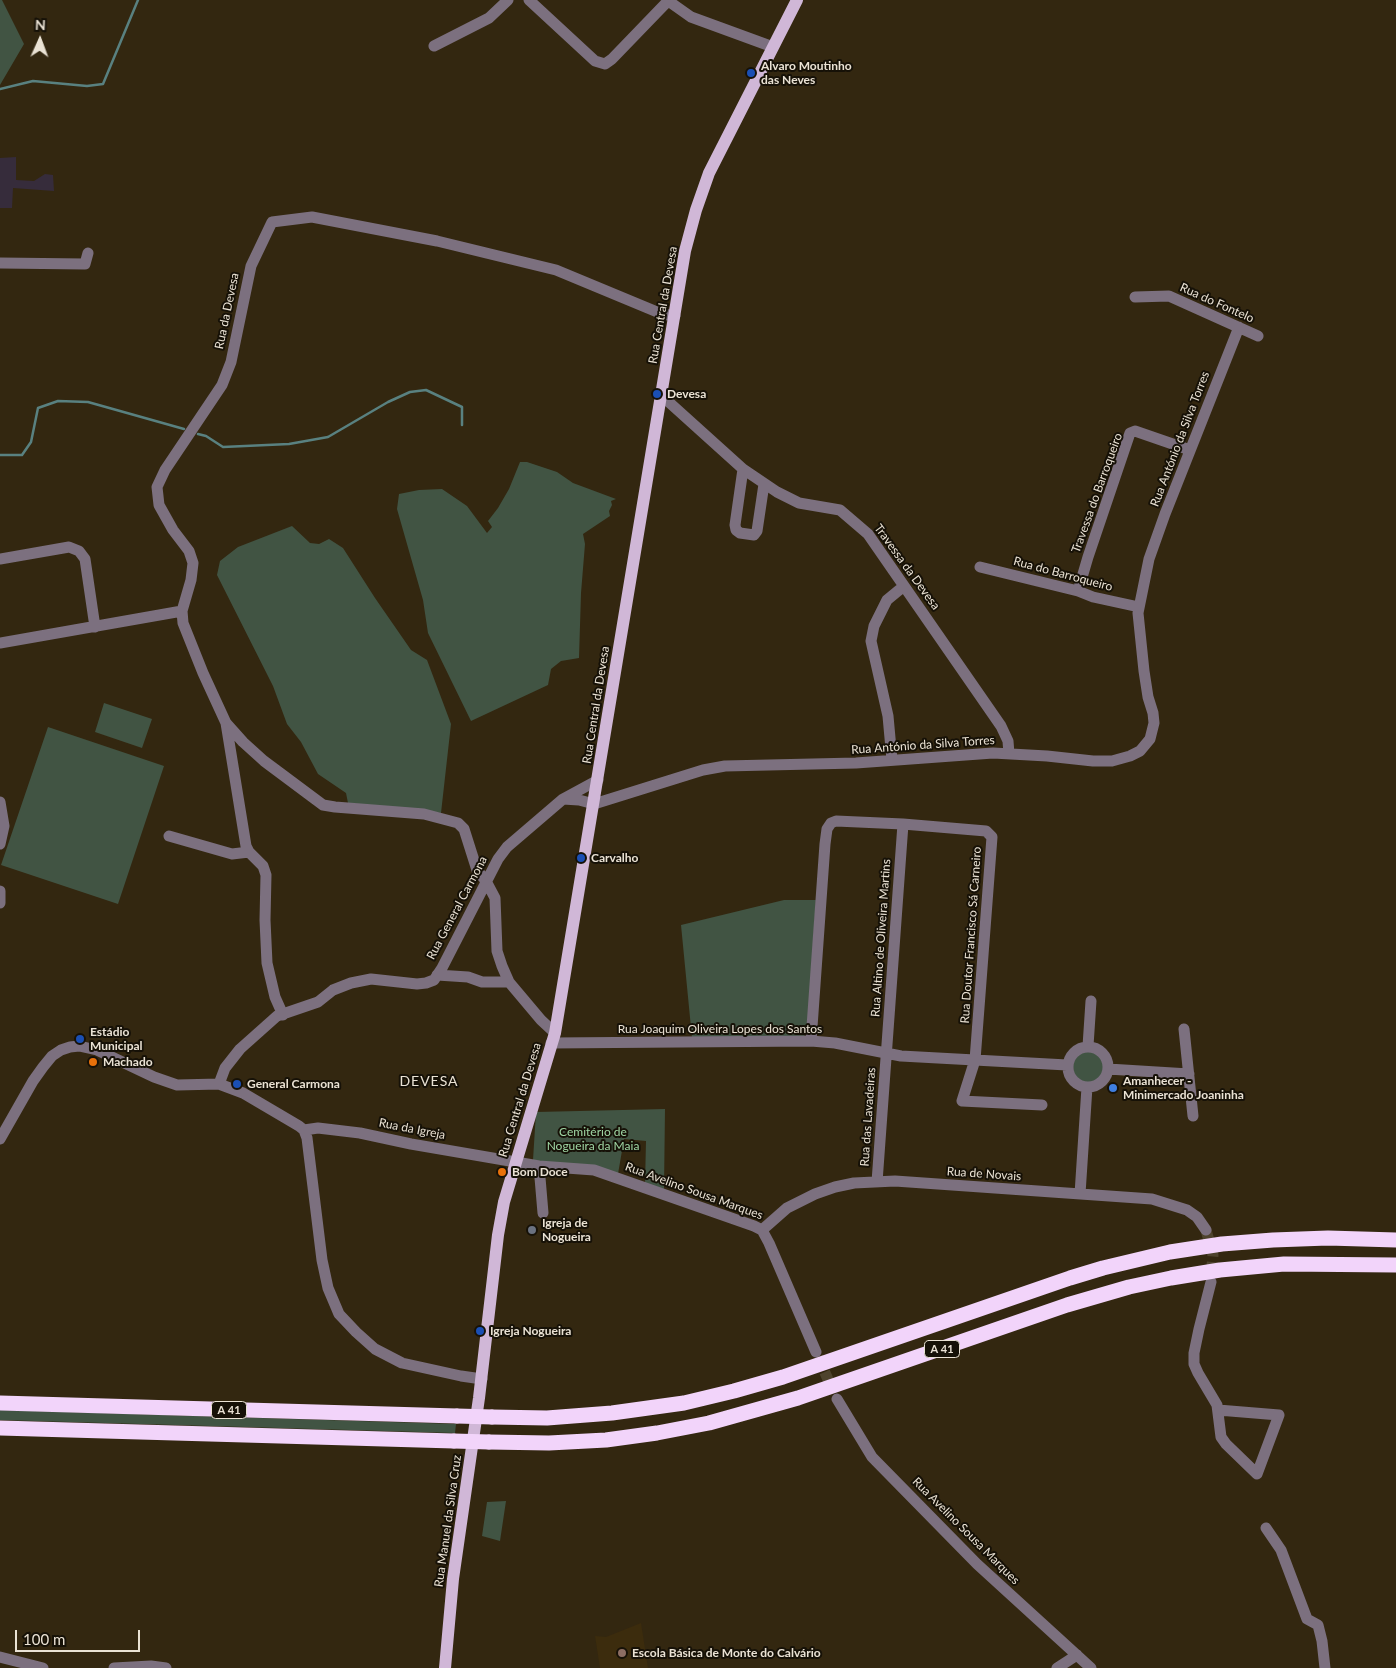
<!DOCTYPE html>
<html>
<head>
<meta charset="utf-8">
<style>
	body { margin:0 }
	#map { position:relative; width:1396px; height:1668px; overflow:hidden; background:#332710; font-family:Lato,sans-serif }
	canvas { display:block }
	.north { position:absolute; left:15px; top:15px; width:50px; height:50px; -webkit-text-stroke:4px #161107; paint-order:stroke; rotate:2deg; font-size:14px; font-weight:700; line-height:20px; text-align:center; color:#eae2d4 }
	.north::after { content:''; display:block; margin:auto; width:18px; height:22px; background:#eae2d4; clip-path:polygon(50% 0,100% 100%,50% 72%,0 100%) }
	.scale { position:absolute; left:15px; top:1630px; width:125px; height:22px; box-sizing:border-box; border:2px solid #eae2d4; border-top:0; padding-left:6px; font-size:15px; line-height:18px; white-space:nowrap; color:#eae2d4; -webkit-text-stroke:4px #161107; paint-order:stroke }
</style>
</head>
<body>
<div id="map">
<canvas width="1396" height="1668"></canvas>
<div class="north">N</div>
<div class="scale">100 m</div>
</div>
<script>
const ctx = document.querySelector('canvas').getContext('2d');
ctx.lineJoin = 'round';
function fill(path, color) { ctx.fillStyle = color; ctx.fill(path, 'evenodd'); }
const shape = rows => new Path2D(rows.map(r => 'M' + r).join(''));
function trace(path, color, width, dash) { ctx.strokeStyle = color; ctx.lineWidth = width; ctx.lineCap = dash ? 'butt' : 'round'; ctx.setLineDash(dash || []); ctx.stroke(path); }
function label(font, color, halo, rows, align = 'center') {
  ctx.font = font + ' Lato,sans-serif'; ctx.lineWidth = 4; ctx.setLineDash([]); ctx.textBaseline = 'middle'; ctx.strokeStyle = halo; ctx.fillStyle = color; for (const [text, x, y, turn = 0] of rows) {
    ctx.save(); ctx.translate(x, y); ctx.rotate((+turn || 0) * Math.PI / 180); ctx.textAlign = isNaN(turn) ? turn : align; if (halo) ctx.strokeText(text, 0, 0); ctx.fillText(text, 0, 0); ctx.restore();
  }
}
const built = shape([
	[641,1623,648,1668,600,1668,595,1636,606,1637]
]);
const industrial = shape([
	[16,157,16,180,34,181,45,174,53,175,54,191,13,188,12,208,0,208,0,158]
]);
const green = shape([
	[0,0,2,0,24,44,0,85],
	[520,462,527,462,557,472,573,483,616,499,611,501,612,505,609,511,610,516,583,534,585,544,581,593,579,658,561,661,551,669,548,685,471,721,428,633,423,600,397,509,399,494,419,490,442,489,467,506,487,533,492,527,488,521,498,508,509,489],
	[292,526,310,543,319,544,329,539,343,548,375,598,411,650,427,660,451,724,441,813,348,803,346,793,318,774,301,742,287,724,273,686,217,575,220,561,238,547],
	[104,703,152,719,142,748,95,732],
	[48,727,164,766,118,904,1,865],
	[784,900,816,900,807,1034,802,1037,692,1038,681,925],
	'1073 1067a16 16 0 1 1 32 0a16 16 0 1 1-32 0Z',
	[665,1109,664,1189,645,1184,646,1141,624,1139,618,1174,533,1160,536,1112],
	[0,1410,456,1424,455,1433,0,1420],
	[506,1501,500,1541,482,1536,487,1502]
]);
const stream = shape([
	[0,89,33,81,87,86,103,84,138,0],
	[198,434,206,436,223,447,289,444,328,437,388,402,410,392,426,390,462,407,462,425],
	[0,455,22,455,31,442,38,408,58,401,88,402,184,429]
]);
const minorTunnel = shape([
	[1206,1230,1213,1255,1211,1277],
	[818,1357,834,1393]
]);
const minor = shape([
	[529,0,595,61,605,64,612,59,668,1],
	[667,0,691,17,773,47],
	[434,46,489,18,508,0],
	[0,263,85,264,88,253],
	[1135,297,1169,296,1258,336],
	[661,395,743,469,777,492,799,503,840,510,868,534,1001,726,1008,741,1009,754],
	[743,469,735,525,736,530,740,533,754,535,757,531,764,484],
	[0,559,69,547,79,551,85,559,95,627],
	[980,567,1078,591,1093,597,1139,607],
	[1078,591,1088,557,1130,433,1135,431,1190,450],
	[182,611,183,623,203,673,226,723,243,742,264,761,323,805,335,807,424,814,458,823,464,829,477,870,486,881,495,898,497,951,502,966,509,982,541,1020,555,1033],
	[0,643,182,611,191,580,193,563,189,551,173,530,159,505,157,487,165,470,222,385,231,362,251,266,272,222,312,217,437,241,556,270,662,314,675,316],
	[226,723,246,846,249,852,263,866,266,875,265,920,267,963,275,997,283,1015],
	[892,760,888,716,871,641,874,626,887,600,904,586],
	[563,799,579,800,594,804,703,770,725,766,856,763,993,753,1047,756,1093,761,1112,761,1130,756,1140,751,1150,739,1154,723,1153,713,1148,697,1144,671,1138,613,1149,559,1165,514,1239,327],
	[0,802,4,826,0,844],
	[169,836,232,854,249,852],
	[0,891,0,903],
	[437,975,468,977,482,982,509,982],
	[1184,1029,1193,1116],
	[811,1041,825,844,827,829,831,823,836,821,903,824,986,831,992,837,975,1060,962,1101,1042,1105],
	[551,1043,811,1041,835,1043,901,1056,1067,1065],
	[1088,1046,1091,1001],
	'1068 1067a20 20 0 1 1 40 0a20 20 0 1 1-40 0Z',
	[1108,1069,1189,1074],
	[219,1084,225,1068,240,1049,277,1016,318,1002,333,990,351,983,371,979,417,984,426,983,434,980,442,968,498,859,507,847,563,799,598,780],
	[304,1130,318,1128,360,1133,411,1144,539,1166,594,1170,754,1226,762,1230,769,1243,816,1352],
	[0,1139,33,1081,43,1067,52,1056,61,1050,70,1047,79,1046,97,1050,154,1077,177,1085,219,1084,243,1093,299,1126,304,1130,307,1138,322,1260,328,1288,339,1314,356,1332,375,1349,402,1363,461,1376,482,1379],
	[539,1166,543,1213],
	[877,1182,903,824],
	[1080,1194,1087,1087],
	[762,1230,787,1208,815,1194,835,1187,854,1183,895,1181,1152,1199,1187,1210,1197,1217,1206,1230],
	[1211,1282,1199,1329,1194,1353,1194,1364,1198,1373,1217,1405,1221,1437,1226,1444,1257,1474,1279,1415,1218,1410],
	[837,1399,872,1457,977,1564,1091,1668],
	[1266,1528,1281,1550,1307,1619,1318,1625,1322,1641,1325,1668],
	[0,1657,43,1668],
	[114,1668,151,1666,166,1668],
	[1057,1668,1077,1655]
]);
const major = shape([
	[445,1668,453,1579,479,1398,498,1235,504,1202,555,1033,685,251,696,210,709,173,797,0]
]);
const highway = shape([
	[0,1403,457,1416],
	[492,1417,547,1418,612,1413,684,1403,734,1391,783,1377,1070,1278,1103,1268,1170,1252,1222,1244,1273,1240,1328,1238,1396,1240],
	[0,1428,454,1441],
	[489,1442,549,1443,606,1440,657,1433,709,1423,798,1398,1067,1305,1129,1287,1171,1278,1220,1270,1284,1264,1396,1265]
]);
const highwayBridge = shape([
	[457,1416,492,1417],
	[454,1441,489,1442]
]);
const markers = [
	[751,73,5,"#1a4fb4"],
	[657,394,5,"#1a4fb4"],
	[581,858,5,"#1a4fb4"],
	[80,1039,5,"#1a4fb4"],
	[93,1062,5,"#e8710a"],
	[237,1084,5,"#1a4fb4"],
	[1113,1088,5,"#3f7fe0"],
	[502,1172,5,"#e8710a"],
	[532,1230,5,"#6b7280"],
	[480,1331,5,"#1a4fb4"],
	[622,1653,5,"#8d6e63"]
];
const shields = [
	[942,1349,35],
	[229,1410,35]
];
const shieldNames = [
	["A 41",942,1349],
	["A 41",229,1410]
];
const poiNames = [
	["Alvaro Moutinho",761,66],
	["das Neves",761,80],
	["Devesa",667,394],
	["Carvalho",591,858],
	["Estádio",90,1032],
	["Municipal",90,1046],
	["Machado",103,1062],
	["Amanhecer -",1123,1081],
	["Minimercado Joaninha",1123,1095],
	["General Carmona",247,1084],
	["Bom Doce",512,1172],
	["Igreja de",542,1223],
	["Nogueira",542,1237],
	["Igreja Nogueira",490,1331],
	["Escola Básica de Monte do Calvário",632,1653]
];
const streetNames = [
	["Rua do Fontelo",1217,303,24],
	["Rua Central da Devesa",663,305,-80],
	["Rua da Devesa",227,311,-78],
	["Rua António da Silva Torres",1180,439,-69],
	["Travessa do Barroqueiro",1097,493,-70],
	["Travessa da Devesa",907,567,54],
	["Rua do Barroqueiro",1063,574,15],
	["Rua Central da Devesa",596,705,-81],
	["Rua António da Silva Torres",923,745,-4],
	["Rua General Carmona",457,908,-62],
	["Rua Doutor Francisco Sá Carneiro",971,935,-86],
	["Rua Altino de Oliveira Martins",881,938,-86],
	["Rua Joaquim Oliveira Lopes dos Santos",720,1029],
	["Rua Central da Devesa",520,1100,-73],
	["Rua das Lavadeiras",868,1117,-86],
	["Rua da Igreja",412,1129,11],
	["Rua de Novais",984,1174,4],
	["Rua Avelino Sousa Marques",694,1191,20],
	["Rua Manuel da Silva Cruz",448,1521,-82],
	["Rua Avelino Sousa Marques",966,1531,45]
];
const parkNames = [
	["Cemitério de",593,1132],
	["Nogueira da Maia",593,1146]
];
const neighbourhoodNames = [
	["DEVESA",429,1081]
];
fill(built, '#3c2c0d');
fill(industrial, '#362c3b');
fill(green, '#415443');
trace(stream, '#598180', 2.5);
trace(minorTunnel, '#4e432d', 11, [11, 5.5]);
trace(minor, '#7c707f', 11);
trace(major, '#d0b7d7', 12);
trace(highway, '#f2d4fa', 15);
trace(highwayBridge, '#f2d4fa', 15);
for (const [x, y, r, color] of markers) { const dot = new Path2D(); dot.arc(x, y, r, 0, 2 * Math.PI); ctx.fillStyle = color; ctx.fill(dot); trace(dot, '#161107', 2); }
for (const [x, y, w] of shields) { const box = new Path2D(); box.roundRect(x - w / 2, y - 8.5, w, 17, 4); ctx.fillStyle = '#161107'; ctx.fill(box); trace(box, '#eae2d4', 1); }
label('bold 11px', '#eae2d4', null, shieldNames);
label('bold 12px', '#eae2d4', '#161107', poiNames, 'left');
label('12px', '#eae2d4', '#161107', streetNames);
label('12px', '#a0d8a5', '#161107', parkNames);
ctx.letterSpacing = '1px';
label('14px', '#eae2d4', '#161107', neighbourhoodNames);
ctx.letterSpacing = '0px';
</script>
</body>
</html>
